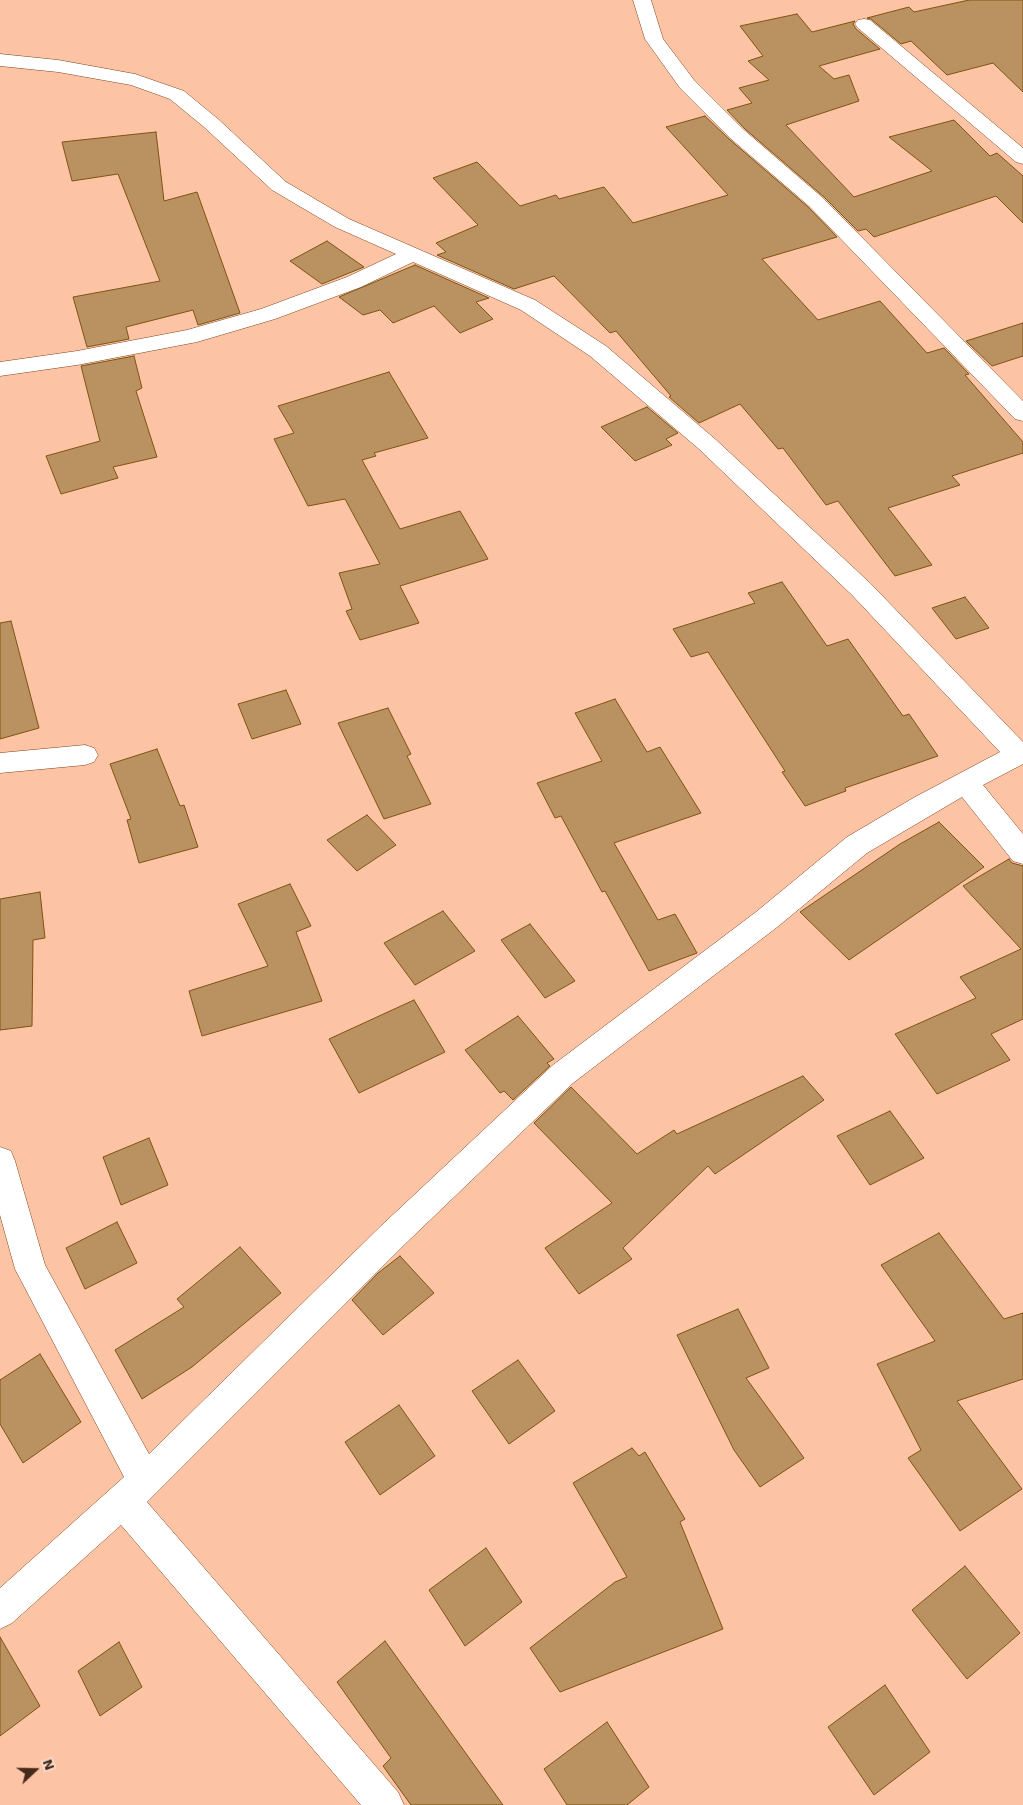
<!DOCTYPE html>
<html>
<head>
<meta charset="utf-8">
<style>
	body { margin:0 }
	#map { position:relative; width:1023px; height:1805px; overflow:hidden; background:#fcc3a4; font-family:"Work Sans",sans-serif }
	canvas { display:block }
	.north { position:absolute; left:10px; top:1745px; width:50px; height:50px; -webkit-text-stroke:4px #f5d8c8; paint-order:stroke; rotate:69deg; font-size:14px; font-weight:700; line-height:20px; text-align:center; color:#462a1a }
	.north::after { content:''; display:block; margin:auto; width:18px; height:22px; background:#462a1a; clip-path:polygon(50% 0,100% 100%,50% 72%,0 100%) }
</style>
</head>
<body>
<div id="map">
<canvas width="1023" height="1805"></canvas>
<div class="north">N</div>
</div>
<script>
const ctx = document.querySelector('canvas').getContext('2d');
ctx.lineJoin = 'round';
function fill(path, color) { ctx.fillStyle = color; ctx.fill(path, 'evenodd'); }
const shape = rows => new Path2D(rows.map(r => 'M' + r).join(''));
function trace(path, color, width, dash) { ctx.strokeStyle = color; ctx.lineWidth = width; ctx.lineCap = dash ? 'butt' : 'round'; ctx.setLineDash(dash || []); ctx.stroke(path); }
const building = shape([
	[969,0,1023,0,1023,92,993,63,947,75,911,41,901,44,871,19,867,18,909,7,914,12,969,0],
	[797,14,812,32,855,21,853,24,856,29,880,49,819,66,834,79,849,75,859,101,786,125,854,197,932,171,889,137,954,120,990,156,997,153,1023,176,1023,223,996,196,874,237,866,229,858,231,824,197,745,129,727,110,752,103,739,88,769,80,748,61,763,56,740,26,797,14],
	[705,116,729,139,808,207,837,237,762,259,818,320,880,301,927,353,944,348,969,374,965,375,1023,442,1023,453,952,476,960,485,888,508,932,565,895,576,838,501,826,505,783,448,778,449,740,404,699,423,669,397,671,396,616,331,610,333,554,276,514,289,437,255,446,252,436,243,478,225,433,178,477,162,520,206,556,195,559,199,604,187,633,223,728,195,666,127,705,116],
	[156,132,164,201,197,192,240,313,198,325,193,310,126,327,129,339,87,347,73,297,160,281,118,174,72,181,62,142,156,132],
	[327,241,364,267,322,284,290,261,327,241],
	[415,265,489,298,476,302,493,319,460,333,434,306,393,323,380,310,363,315,339,297,415,265],
	[1023,323,1023,356,992,366,966,341,1023,323],
	[134,356,142,388,136,391,157,457,113,467,118,478,61,494,46,456,100,441,81,366,134,356],
	[389,372,428,438,374,453,376,456,362,460,400,529,460,511,488,559,400,586,419,623,360,640,346,611,352,609,339,573,380,564,345,499,308,506,274,439,294,433,278,406,389,372],
	[647,407,678,433,666,439,672,445,635,461,601,427,647,407],
	[782,582,827,646,848,639,903,716,909,714,938,756,845,788,846,791,805,806,782,772,785,771,708,652,691,657,673,629,755,603,748,593,782,582],
	[965,597,989,628,956,639,932,608,965,597],
	[11,621,39,728,0,739,0,623,11,621],
	[286,690,301,724,252,739,238,704,286,690],
	[615,699,647,752,660,747,701,813,614,843,658,920,675,914,697,953,649,971,605,891,602,892,561,816,555,818,537,783,602,761,575,713,615,699],
	[388,708,411,754,407,756,431,804,384,819,338,723,388,708],
	[157,749,180,806,184,805,198,847,139,863,127,820,131,819,110,764,157,749],
	[367,815,396,845,357,871,327,840,367,815],
	[939,822,984,867,849,960,800,912,900,844,939,822],
	[1009,859,1012,863,1023,866,1023,1019,991,1034,1010,1060,937,1094,895,1034,976,998,960,977,1021,949,963,886,1009,859],
	[290,884,311,926,296,932,322,1001,202,1036,189,991,268,966,238,904,290,884],
	[40,892,45,938,33,940,32,1026,0,1030,0,899,40,892],
	[443,911,475,951,415,985,384,943,443,911],
	[530,924,575,981,545,998,501,940,530,924],
	[414,1000,445,1052,359,1093,329,1039,414,1000],
	[518,1016,554,1059,547,1063,550,1066,513,1100,504,1091,500,1093,465,1050,518,1016],
	[803,1076,824,1100,715,1174,708,1166,623,1248,632,1259,579,1294,545,1248,612,1203,534,1123,571,1087,637,1154,674,1130,677,1134,803,1076],
	[890,1111,924,1158,870,1185,837,1136,890,1111],
	[149,1138,168,1185,121,1205,103,1157,149,1138],
	[117,1222,137,1263,85,1289,66,1248,117,1222],
	[939,1233,1004,1319,1023,1313,1023,1379,957,1401,1022,1489,960,1531,908,1458,921,1450,877,1364,935,1341,881,1265,939,1233],
	[240,1247,281,1293,192,1367,142,1399,115,1350,184,1307,177,1299,240,1247],
	[400,1256,434,1293,383,1335,352,1300,378,1273,400,1256],
	[738,1309,769,1368,746,1378,804,1458,760,1487,734,1450,677,1335,738,1309],
	[40,1354,81,1422,23,1463,0,1424,0,1380,40,1354],
	[518,1360,555,1411,509,1444,472,1391,518,1360],
	[399,1405,435,1456,380,1495,345,1442,399,1405],
	[632,1448,639,1456,645,1452,685,1519,680,1522,723,1629,560,1692,530,1648,615,1582,627,1577,573,1483,632,1448],
	[486,1548,522,1602,465,1646,429,1590,486,1548],
	[965,1566,1020,1633,967,1679,912,1610,965,1566],
	[0,1637,40,1706,0,1736,0,1637],
	[385,1641,503,1805,411,1805,383,1766,391,1758,337,1682,385,1641],
	[119,1642,142,1687,100,1716,78,1671,119,1642],
	[885,1685,930,1752,874,1795,828,1727,885,1685],
	[607,1722,649,1787,627,1805,567,1805,544,1769,607,1722]
]);
const street = shape([
	[633,0,651,0,663,39,694,80,744,130,823,198,1023,401,1023,421,1015,419,809,206,730,138,680,88,645,39,633,0],
	[864,19,870,20,1023,148,1023,164,1016,162,858,28,855,24,858,20,864,19],
	[0,54,58,60,135,74,184,91,218,119,286,182,349,219,535,300,606,346,715,439,870,583,1023,742,1023,764,983,785,1023,834,1023,864,1013,861,962,797,867,853,776,928,573,1083,404,1245,147,1502,398,1792,404,1805,361,1805,121,1525,12,1623,0,1629,0,1588,124,1477,15,1269,0,1215,0,1147,11,1151,15,1161,45,1265,149,1454,382,1225,553,1065,756,912,847,837,915,797,1000,752,852,595,699,449,590,356,521,310,413,262,361,287,275,319,197,342,77,365,0,376,0,362,77,351,187,330,261,309,347,277,396,254,335,227,272,190,204,127,170,99,131,85,58,72,0,66,0,54],
	[85,745,94,748,98,755,94,762,85,765,0,773,0,753,85,745]
]);
fill(building, '#ba9261');
trace(building, '#805310', 1);
trace(street, '#80441d', 1);
fill(street, '#fff');
</script>
</body>
</html>
